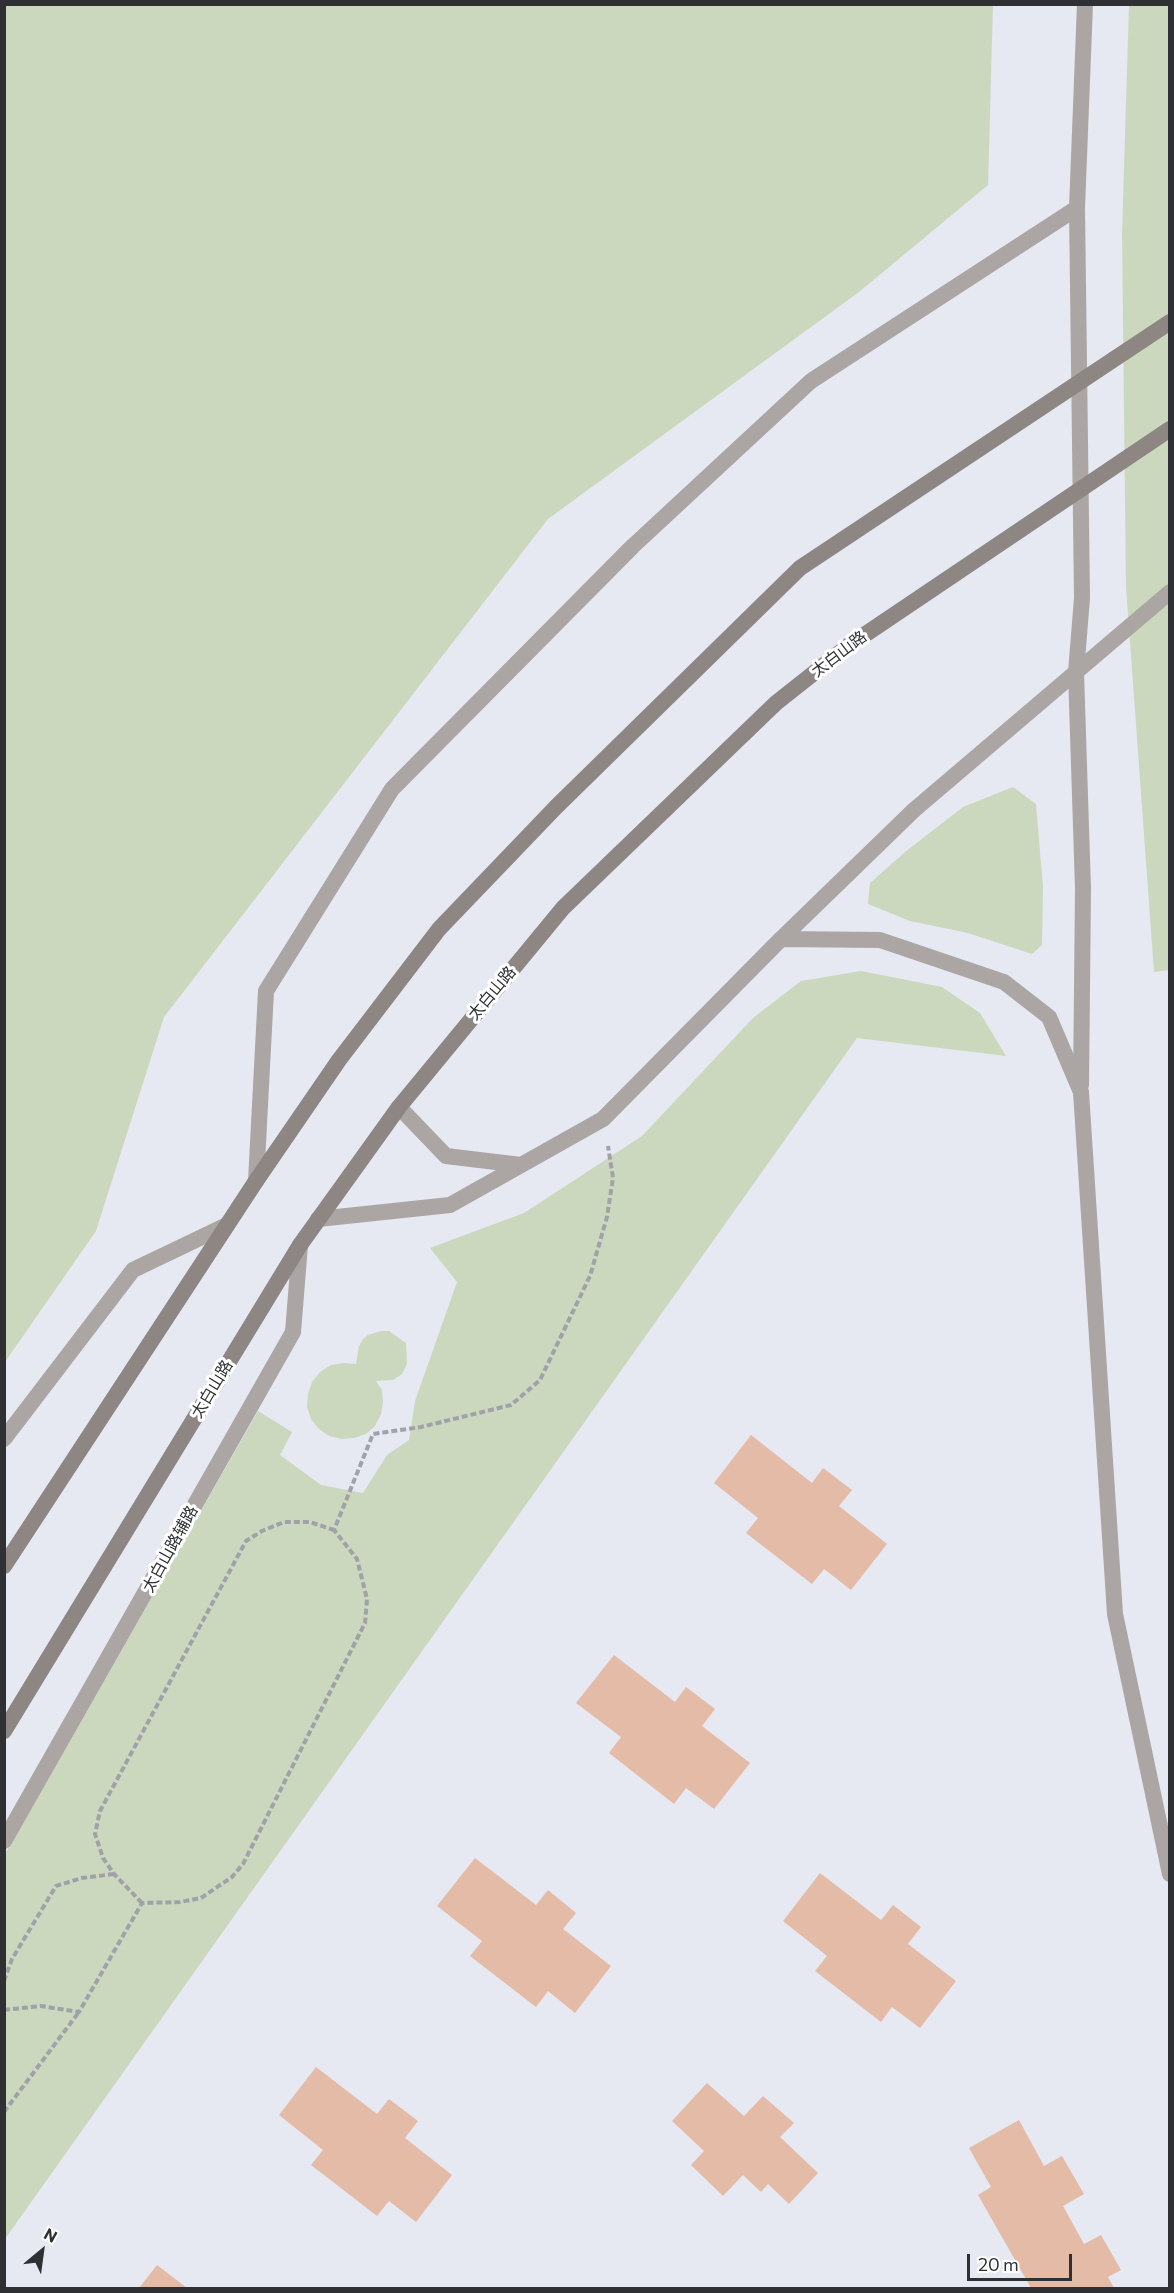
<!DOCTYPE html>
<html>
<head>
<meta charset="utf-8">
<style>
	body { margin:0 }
	#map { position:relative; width:1174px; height:2293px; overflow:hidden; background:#e6e8f2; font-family:Commissioner,sans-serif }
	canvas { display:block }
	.frame { position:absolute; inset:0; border:6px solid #2f3034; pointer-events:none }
	.north { position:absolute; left:12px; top:2221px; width:60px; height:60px; -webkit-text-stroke:4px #fff; paint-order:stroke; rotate:29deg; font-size:16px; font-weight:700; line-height:24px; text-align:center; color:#2f3034 }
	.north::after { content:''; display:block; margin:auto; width:21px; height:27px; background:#2f3034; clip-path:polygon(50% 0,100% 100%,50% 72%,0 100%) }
	.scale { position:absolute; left:967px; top:2254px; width:105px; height:27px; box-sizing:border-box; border:3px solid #2f3034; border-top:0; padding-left:8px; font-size:18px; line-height:21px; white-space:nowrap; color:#2f3034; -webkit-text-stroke:4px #fff; paint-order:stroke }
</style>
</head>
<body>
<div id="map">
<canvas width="1174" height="2293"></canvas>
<div class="frame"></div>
<div class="north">N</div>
<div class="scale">20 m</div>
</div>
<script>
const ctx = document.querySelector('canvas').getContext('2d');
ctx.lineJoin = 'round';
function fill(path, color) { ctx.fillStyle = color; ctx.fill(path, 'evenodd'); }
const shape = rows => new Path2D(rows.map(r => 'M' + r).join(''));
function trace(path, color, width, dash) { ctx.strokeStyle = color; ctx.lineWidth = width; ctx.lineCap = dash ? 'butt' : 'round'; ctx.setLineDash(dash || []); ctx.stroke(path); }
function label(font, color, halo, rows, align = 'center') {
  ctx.font = font + ' Commissioner,"Noto Sans SC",sans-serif'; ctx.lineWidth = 6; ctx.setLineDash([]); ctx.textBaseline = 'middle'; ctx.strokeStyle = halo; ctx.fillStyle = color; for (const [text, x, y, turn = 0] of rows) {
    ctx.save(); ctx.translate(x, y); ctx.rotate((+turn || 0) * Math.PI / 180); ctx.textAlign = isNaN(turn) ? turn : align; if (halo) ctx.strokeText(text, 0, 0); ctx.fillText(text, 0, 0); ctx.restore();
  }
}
const green = shape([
	[5,4,993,5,988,185,859,292,548,519,164,1017,96,1231,5,1362],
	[1129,5,1169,5,1170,970,1154,972,1126,587,1122,234],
	[1013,787,1036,804,1043,887,1042,945,1032,954,968,933,910,921,868,904,870,883,905,852,963,807],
	[861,971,942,987,980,1013,1006,1056,857,1038,5,2239,5,1854,258,1411,292,1432,280,1455,321,1485,363,1493,387,1455,409,1440,415,1401,457,1282,430,1248,524,1213,642,1136,753,1018,801,981],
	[381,1331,389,1331,406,1343,407,1364,402,1374,393,1380,376,1381,382,1390,383,1402,381,1414,375,1426,366,1434,354,1438,342,1439,329,1436,319,1429,311,1419,307,1407,308,1394,312,1382,320,1372,331,1365,344,1363,356,1364,359,1346,363,1339,368,1335]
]);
const building = shape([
	[751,1435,812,1483,823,1468,852,1490,839,1506,887,1544,851,1590,824,1569,812,1584,746,1533,758,1518,714,1483],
	[614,1655,675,1702,686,1687,715,1709,702,1726,750,1763,714,1809,686,1788,674,1804,609,1753,621,1737,576,1703],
	[475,1858,536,1905,548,1890,576,1913,563,1929,611,1966,575,2013,548,1991,536,2007,470,1956,482,1941,437,1906],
	[820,1873,881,1920,893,1905,921,1927,908,1944,956,1981,920,2028,892,2007,881,2022,815,1971,827,1956,783,1921],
	[316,2067,377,2114,389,2099,418,2121,405,2138,452,2175,416,2222,389,2201,377,2216,311,2165,323,2150,279,2115],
	[707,2083,744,2116,763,2096,794,2123,780,2137,818,2173,789,2204,768,2184,761,2192,743,2175,723,2196,691,2165,704,2151,672,2121],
	[1019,2120,1044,2166,1062,2156,1084,2194,1063,2206,1084,2244,1101,2235,1121,2270,1108,2277,1114,2288,1031,2288,978,2195,991,2187,969,2148],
	[157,2265,187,2288,139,2288]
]);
const path = shape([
	[142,1903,114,1874,103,1858,95,1834,100,1811,246,1541,262,1531,284,1522,310,1522,334,1530],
	[4,1981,12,1959,56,1886,82,1878,114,1874],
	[4,2010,41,2006,79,2012,142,1903,180,1902,201,1898,232,1877,243,1864,365,1623,367,1599,357,1559,334,1530,373,1434,421,1427,511,1405,540,1380,590,1276,607,1217,613,1178,608,1146],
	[4,2112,79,2012]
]);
const minor = shape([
	[4,1439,133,1270,227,1225],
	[4,1841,293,1332,300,1245]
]);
const tertiary = shape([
	[781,939,914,810,1170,592],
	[1081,1085,1083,889,1076,672,1082,598,1077,208,1085,4],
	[399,1107,446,1156,521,1165],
	[256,1181,266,991,392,789,633,546,811,381,1077,208],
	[318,1219,450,1205,603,1119,781,939,880,940,1004,982,1049,1017,1081,1092,1115,1614,1170,1874]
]);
const secondary = shape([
	[4,1566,256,1181,339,1060,439,929,556,807,800,568,1170,322],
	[4,1731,300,1245,399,1107,563,908,776,703,848,646,1170,429]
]);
const streetNames = [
	["太白山路",839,654,-37],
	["太白山路",492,993,-50],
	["太白山路",212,1389,-59],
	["太白山路辅路",170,1549,-61]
];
fill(green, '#ccd8be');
fill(building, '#e4bba7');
trace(path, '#a0a1a9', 4, [6, 3]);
trace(minor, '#aba6a4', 16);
trace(tertiary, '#aba6a4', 16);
trace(secondary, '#8d8683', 16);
label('16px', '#2f3034', '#fff', streetNames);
</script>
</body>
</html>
